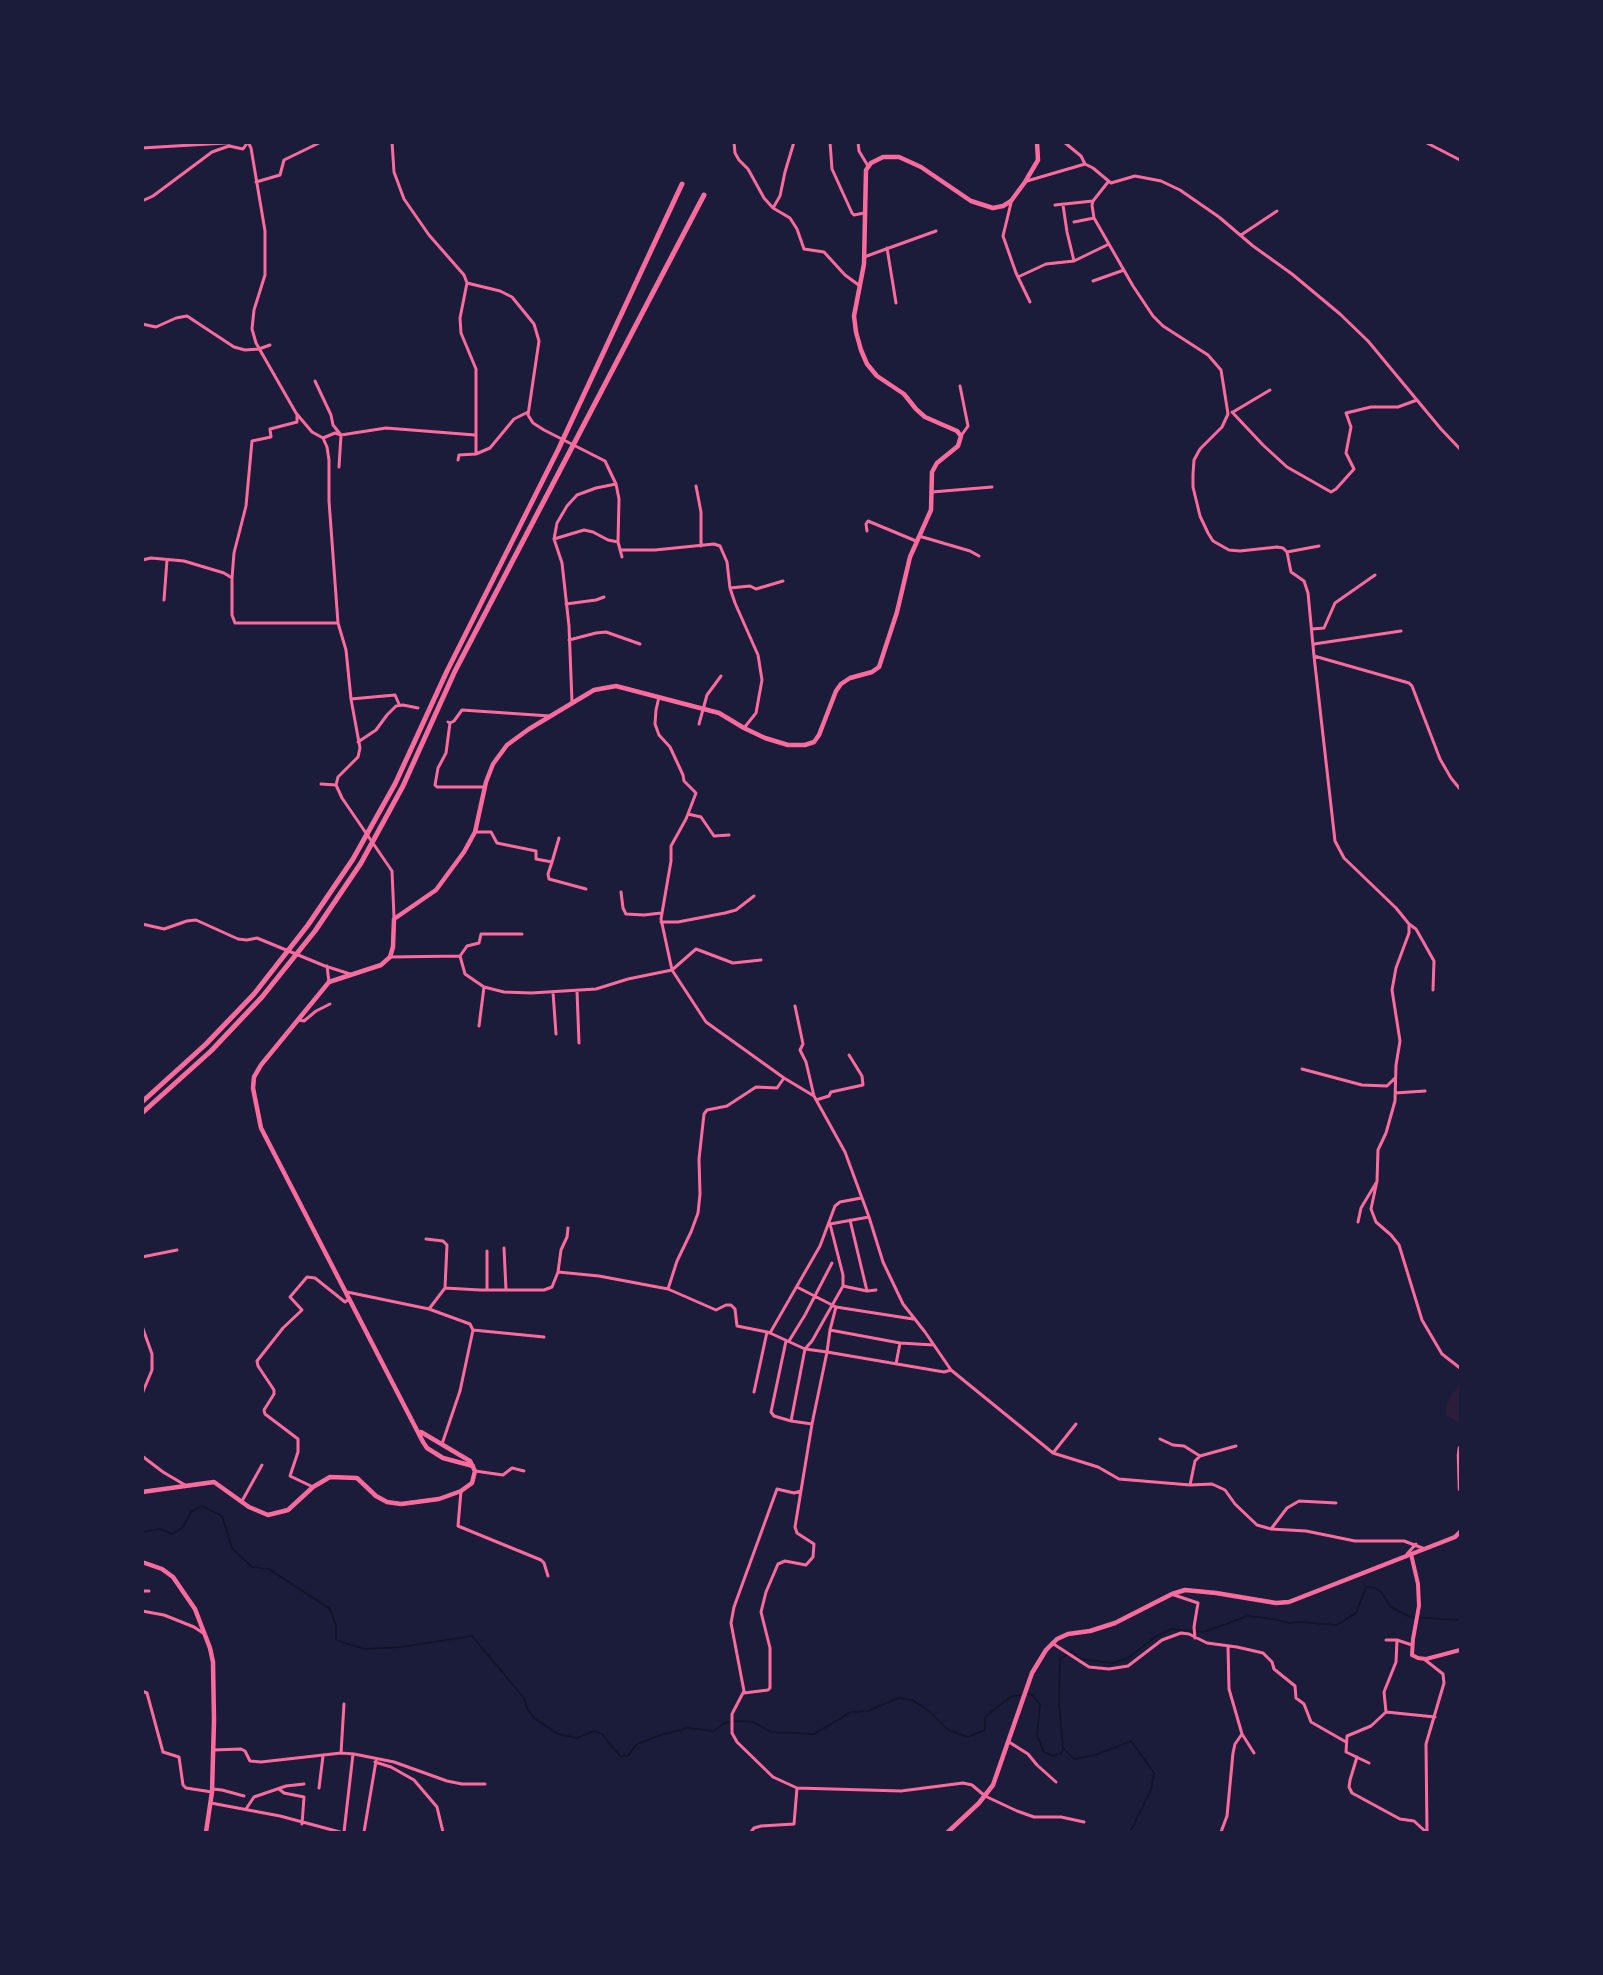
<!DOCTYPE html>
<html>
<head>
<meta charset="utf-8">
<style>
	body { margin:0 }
	#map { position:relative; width:1603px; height:1975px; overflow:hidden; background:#1b1b3a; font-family:"DM Sans",sans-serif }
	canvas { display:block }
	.frame { position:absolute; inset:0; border:144px solid #1b1b3a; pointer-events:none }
</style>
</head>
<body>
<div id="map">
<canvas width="1603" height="1975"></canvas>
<div class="frame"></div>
</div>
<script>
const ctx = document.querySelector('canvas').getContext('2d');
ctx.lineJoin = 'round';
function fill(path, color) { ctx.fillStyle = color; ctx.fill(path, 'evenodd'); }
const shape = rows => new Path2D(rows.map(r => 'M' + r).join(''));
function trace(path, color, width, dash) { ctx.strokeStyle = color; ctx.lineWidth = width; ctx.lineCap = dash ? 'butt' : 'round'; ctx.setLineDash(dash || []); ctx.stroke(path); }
const green = shape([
	[1460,1386,1460,1423,1446,1415,1446,1406,1452,1394]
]);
const stream = shape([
	[142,1532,160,1529,172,1534,182,1528,192,1511,202,1506,222,1516,232,1548,252,1567,269,1569,330,1609,336,1626,336,1640,364,1649,401,1647,472,1636,524,1698,527,1708,535,1719,558,1734,577,1738,594,1731,602,1734,620,1756,628,1756,637,1744,661,1735,688,1728,714,1731,724,1723,737,1721,753,1722,771,1732,814,1734,851,1712,868,1711,898,1698,912,1700,928,1710,948,1730,968,1737,985,1730,985,1717,1010,1697,1021,1695],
	[1026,1694,1031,1694,1040,1704,1037,1736,1044,1752,1053,1756,1062,1753,1063,1748],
	[1130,1832,1151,1790,1154,1773,1131,1741,1096,1755,1074,1759,1063,1748,1059,1702,1060,1659,1072,1651,1080,1659,1113,1663,1128,1658,1155,1637,1171,1629,1204,1632,1248,1616,1273,1619,1289,1623,1299,1622,1337,1625,1356,1613,1366,1587,1375,1588,1381,1592,1391,1607,1410,1617,1457,1620,1460,1618]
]);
const minor = shape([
	[248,142,251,148,265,231,265,275,254,310,252,329,256,343,296,413,312,432,323,438,327,447,329,460,329,501,338,623,346,650,351,699,360,748,358,757,338,777,336,785,342,798,392,871,394,917],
	[392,142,394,172,404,199,429,235,464,275,467,283,500,291,512,297,534,324,539,341,528,415,533,423,544,430,605,461,616,484,619,499,618,542,622,557],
	[734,142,735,153,739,160,748,169,764,198,773,208,790,218,797,229,804,249,824,252,845,275,860,286],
	[830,142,832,169,852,213,854,215,864,213],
	[858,142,859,151,868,166],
	[1064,142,1081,156,1085,164],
	[1425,142,1460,160],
	[142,148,242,142],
	[1027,181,1085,164,1093,168,1111,183,1135,176,1161,181,1180,190,1219,217,1253,246,1292,274,1340,314,1368,341,1441,429,1460,449],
	[256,182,280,175,284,160,321,142],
	[1108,182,1093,201,1092,205,1094,218,1133,286,1153,316,1163,326,1208,355,1221,370,1228,414,1222,427,1200,449,1194,460,1193,474,1193,487,1200,516,1208,533,1213,541,1229,550,1240,551,1277,547,1283,548,1287,552,1291,572,1304,581,1308,593,1314,656,1409,683,1412,686,1440,759,1451,778,1460,789],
	[142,201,153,196,212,152,229,146,243,149,248,142],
	[1011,203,1003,236,1016,273,1030,302],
	[1055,205,1093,201],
	[1063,205,1067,232,1074,261],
	[773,208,780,196,785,172,794,142],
	[1074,222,1094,218],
	[1241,235,1277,211],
	[887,248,896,303],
	[864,257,936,231],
	[1018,277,1046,264,1074,261,1109,244],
	[1093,281,1124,270],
	[467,283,460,318,461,333,476,369,476,454,490,448,514,419,528,412],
	[142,324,156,327,176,318,187,316,234,347,245,350,259,349,270,345],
	[315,381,331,415,333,425,341,435,339,467],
	[960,386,968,426,961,436],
	[1232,412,1263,445,1287,467,1331,492,1336,489,1354,469,1346,453,1351,427,1346,413,1371,407,1398,407,1417,400],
	[1233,412,1270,390],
	[323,438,335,433,341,435,386,428,475,435],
	[458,460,459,455,476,454],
	[696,486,701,512,701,546],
	[932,492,992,487],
	[867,531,866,524,868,521,916,541],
	[919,536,970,551,979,556],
	[554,539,584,530,593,532,608,540,618,542],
	[620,550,655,550,714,544,720,546,727,562,730,588,735,603,758,655,762,680,756,713,744,728],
	[1287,552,1319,546],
	[142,560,151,558,184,561,224,573,232,578,232,615,235,623,337,623],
	[232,578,234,553,246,506,252,441,271,437,270,429,297,422,297,415],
	[730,588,750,586,756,589,783,581],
	[164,600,167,560],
	[566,604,596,600,604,597],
	[1312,629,1324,628,1335,603,1375,575],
	[569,640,596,633,606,632,640,644],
	[1314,644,1401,631],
	[1314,656,1335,841,1344,858,1396,908,1409,924,1409,933,1396,968,1392,990,1400,1041,1396,1065,1395,1101,1386,1133,1378,1150,1377,1181,1371,1209,1376,1222,1391,1235,1399,1245,1422,1320,1442,1354,1460,1368],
	[659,697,656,710,655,724,659,735,670,747,683,775,684,781,696,793,686,819,671,846,671,861,661,919,672,970,706,1022,784,1078,814,1096,845,1152,869,1217,883,1262,903,1304,925,1332,951,1370,1053,1453,1098,1467,1119,1479,1190,1485,1212,1484,1225,1490,1235,1504,1257,1525,1271,1529,1306,1531,1355,1541,1404,1541,1425,1549],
	[351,699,395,695,399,704],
	[572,702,569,626,562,563,554,539,557,523,567,506,577,495,596,488,616,484],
	[448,722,450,723,454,721,462,710,550,716],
	[450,723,446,753,438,768,435,785,437,787,485,787],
	[699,724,707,695,721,676],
	[358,742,376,730,387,715,396,706,403,705,418,708],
	[321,784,336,785],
	[688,814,701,817,714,836,729,835],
	[475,832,491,832,497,843,536,851,536,859,552,862,548,874,549,879,586,889],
	[552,862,559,838],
	[621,892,623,908,626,914,644,915,661,913],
	[661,922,678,922,725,913,736,910,754,896],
	[142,924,164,929,187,921,196,920,238,939,247,940,257,938,325,966,350,974],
	[1409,924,1416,929,1434,961,1433,990],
	[460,956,467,946,479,943,481,934,522,934],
	[390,957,460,956,465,974,484,987,504,992,531,993,596,989,628,979,672,970,696,949,733,963,761,960],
	[327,966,329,982],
	[577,991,579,1043],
	[553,992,556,1034],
	[795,1006,803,1044,800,1050,806,1062,814,1096],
	[299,1020,304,1021,316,1011,330,1004],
	[479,1026,484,987],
	[1302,1069,1362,1085,1387,1086,1395,1078],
	[1395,1093,1425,1091],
	[816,1100,829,1096,831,1092,863,1085,862,1076,849,1055],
	[869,1217,830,1224,843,1275,843,1286,867,1291,876,1290],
	[850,1220,867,1291],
	[1358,1222,1361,1208,1376,1183],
	[426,1239,443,1241,447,1245,445,1288],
	[504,1248,506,1290],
	[142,1257,177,1250],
	[558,1272,561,1250,567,1237,568,1228],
	[797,1287,836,1307,913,1319],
	[668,1289,677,1261,691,1232,698,1213,700,1194,699,1159,704,1114,707,1110,727,1106,756,1087,777,1088,784,1078],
	[487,1290,487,1251],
	[347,1292,429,1309,445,1288,480,1290,544,1290,552,1287,558,1272,599,1276,668,1289,716,1310,726,1305,731,1305,735,1309,737,1326,767,1332],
	[429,1309,470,1324,473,1330,544,1337],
	[142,1326,152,1354,152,1370,142,1394],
	[830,1330,836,1307],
	[770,1333,805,1349,812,1341,843,1286],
	[786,1341,771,1412,774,1416,791,1421,812,1424,827,1352,805,1349,791,1421],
	[789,1341,805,1315,832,1263],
	[934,1345,900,1343,830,1330,827,1352,944,1372,951,1370],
	[896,1364,900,1343],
	[754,1392,767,1332,770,1333,820,1246,835,1206,840,1202,861,1198],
	[1160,1439,1173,1445,1184,1446,1200,1456],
	[442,1444,460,1391,473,1330],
	[1053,1453,1076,1424],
	[142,1456,163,1472,185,1485],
	[475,1471,503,1475,512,1468,524,1471],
	[1190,1485,1195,1461,1200,1456,1236,1446],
	[313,1487,290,1476,298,1452,298,1439,265,1414,264,1410,274,1394,274,1390,258,1366,257,1361,283,1328,302,1310,290,1297,307,1277,315,1278,345,1302,349,1299],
	[461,1491,458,1526,541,1560,544,1563,548,1576],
	[801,1491,794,1493,777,1489,734,1607,731,1623,744,1691,732,1714,732,1733,737,1742,773,1777,797,1788,901,1791,963,1783,972,1785,985,1796,1017,1811,1034,1817,1061,1817,1084,1822],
	[242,1501,262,1465],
	[1271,1529,1287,1508,1299,1501,1336,1503],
	[1407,1554,1416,1544],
	[142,1591,149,1591],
	[1174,1595,1198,1603,1194,1627,1195,1638],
	[142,1611,164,1615,194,1627,203,1633],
	[1386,1640,1397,1640,1412,1645],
	[1052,1643,1089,1667,1109,1669,1128,1666,1162,1640,1181,1633,1189,1634,1207,1643,1237,1647,1263,1653,1272,1662,1274,1669,1295,1686,1296,1698,1304,1704,1311,1722,1346,1742],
	[1228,1646,1229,1689,1242,1734,1254,1753],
	[1424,1659,1443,1674,1444,1683,1426,1744,1427,1832],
	[142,1691,147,1693,163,1752,179,1757,183,1785,186,1788,212,1792],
	[744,1693,768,1690,770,1688,770,1648,761,1612,766,1592,778,1564,785,1561,806,1565,813,1557,814,1544,797,1533,795,1527,812,1424],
	[1386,1712,1384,1692,1396,1662,1397,1640],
	[1009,1742,1028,1754,1037,1765,1056,1782],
	[213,1750,241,1749,245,1751,250,1761,261,1762,341,1753,354,1754,394,1762,447,1781,462,1784,485,1784],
	[341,1753,344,1704],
	[1357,1757,1350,1780,1349,1787,1352,1793,1400,1819,1414,1821,1426,1832],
	[375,1762,391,1767,414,1780,437,1807,443,1832],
	[1369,1763,1346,1752,1347,1736,1371,1726,1386,1712,1435,1717],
	[319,1788,323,1756],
	[212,1789,222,1790,244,1796],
	[279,1789,284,1793,304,1797,302,1824],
	[211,1803,280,1816,340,1832],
	[246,1809,254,1797,286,1786,304,1784],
	[344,1832,353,1754],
	[364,1832,376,1761],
	[751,1832,754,1828,761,1826,794,1824,797,1788],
	[1221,1832,1227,1816,1233,1753,1235,1744,1242,1734]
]);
const tertiary = shape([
	[1411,1554,1418,1584,1419,1606,1413,1639,1412,1655,1418,1658,1426,1659,1460,1650]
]);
const primary = shape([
	[473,1466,443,1458,427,1448,423,1442,261,1128,253,1088,254,1077,261,1065,329,982,381,965,390,957,393,947,394,919,436,890,464,852,475,832,486,782,493,764,507,745,529,729,594,690,616,686,719,713,744,728,765,738,788,745,805,745,814,742,819,735,836,691,841,684,850,678,872,672,879,667,897,612,910,557,931,510,932,472,937,463,958,446,961,436,957,431,925,417,916,409,904,394,877,376,867,364,861,350,856,332,854,316,864,264,866,170,871,163,883,157,899,157,921,167,971,201,993,208,1003,206,1011,201,1025,182,1038,160,1037,142],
	[142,1492,214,1482,249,1507,268,1515,288,1510,313,1487,330,1477,357,1478,376,1496,387,1502,401,1504,439,1499,461,1491,472,1483,475,1471,470,1461,421,1432],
	[142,1562,162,1569,173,1577,195,1609,210,1648,213,1662,214,1721,212,1792,206,1832]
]);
const trunk = shape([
	[1460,1448,1459,1455,1460,1489],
	[948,1832,979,1803,993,1785,1032,1673,1046,1650,1057,1639,1068,1634,1090,1631,1115,1623,1172,1594,1185,1590,1216,1593,1276,1603,1289,1602,1455,1537,1460,1532]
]);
const motorway = shape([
	[142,1102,206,1044,254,994,308,925,353,859,395,784,447,671,558,450,682,184],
	[142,1113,211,1051,262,997,315,931,361,863,403,786,455,671,704,195]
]);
fill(green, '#2a1e3b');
trace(stream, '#12122b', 1.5);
trace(minor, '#ff6b9d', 3);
trace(tertiary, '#ff6b9d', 4);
trace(primary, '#ff6b9d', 4.5);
trace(trunk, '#ff6b9d', 4.5);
trace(motorway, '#ff6b9d', 5);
</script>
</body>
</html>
